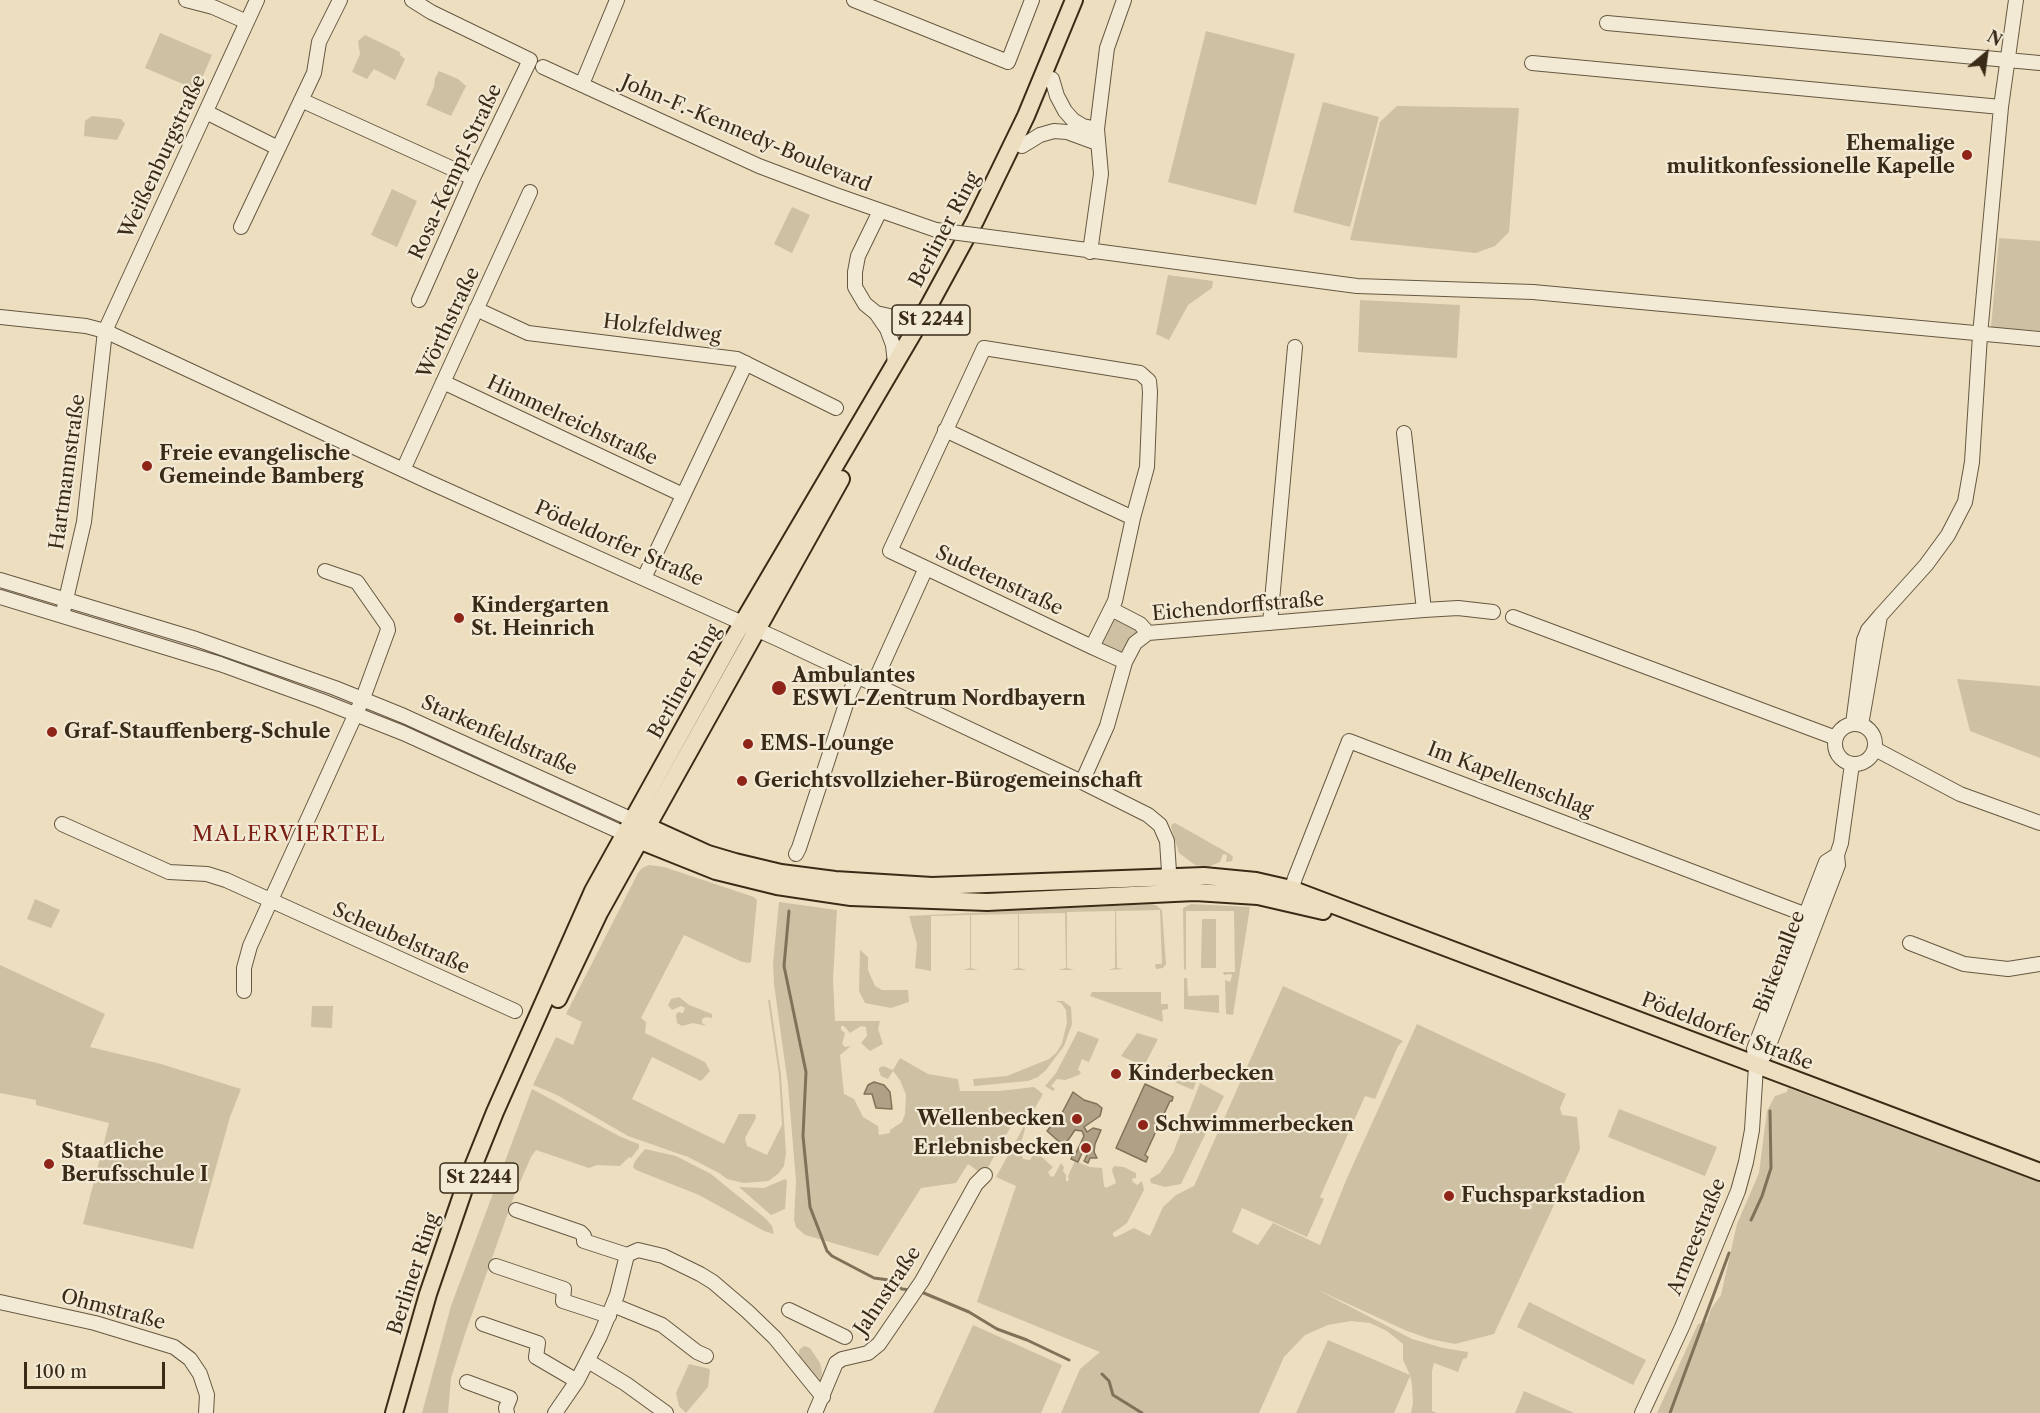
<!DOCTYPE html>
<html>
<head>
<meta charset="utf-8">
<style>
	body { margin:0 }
	#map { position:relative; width:2040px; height:1413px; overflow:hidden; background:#eddec0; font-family:"Libre Caslon Text",serif }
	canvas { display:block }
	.north { position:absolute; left:1956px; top:24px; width:60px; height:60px; -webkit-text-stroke:4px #f3ead6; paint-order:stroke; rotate:29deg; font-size:16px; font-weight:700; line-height:24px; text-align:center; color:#392b16 }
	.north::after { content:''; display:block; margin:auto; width:21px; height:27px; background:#392b16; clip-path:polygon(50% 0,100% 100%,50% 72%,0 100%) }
	.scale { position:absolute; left:24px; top:1362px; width:141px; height:27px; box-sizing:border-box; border:3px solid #392b16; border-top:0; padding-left:8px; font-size:18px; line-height:21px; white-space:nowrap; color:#392b16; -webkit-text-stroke:4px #f3ead6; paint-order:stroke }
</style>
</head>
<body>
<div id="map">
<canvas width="2040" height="1413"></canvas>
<div class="north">N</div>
<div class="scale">100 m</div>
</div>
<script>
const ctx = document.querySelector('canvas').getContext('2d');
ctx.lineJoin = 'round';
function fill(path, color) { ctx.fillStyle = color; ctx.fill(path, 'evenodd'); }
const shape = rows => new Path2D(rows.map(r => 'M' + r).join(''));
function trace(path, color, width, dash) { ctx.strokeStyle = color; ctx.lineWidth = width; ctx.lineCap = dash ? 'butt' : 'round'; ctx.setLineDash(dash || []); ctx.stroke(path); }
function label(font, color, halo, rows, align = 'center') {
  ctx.font = font + ' "Libre Caslon Text",serif'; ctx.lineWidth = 4.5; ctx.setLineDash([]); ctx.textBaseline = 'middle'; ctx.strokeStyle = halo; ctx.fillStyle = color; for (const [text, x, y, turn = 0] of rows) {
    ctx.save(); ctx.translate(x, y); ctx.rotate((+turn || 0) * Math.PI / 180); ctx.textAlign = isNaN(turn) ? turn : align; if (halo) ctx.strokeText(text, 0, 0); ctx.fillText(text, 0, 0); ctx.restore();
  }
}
const green = shape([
	[1206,31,1295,54,1256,205,1168,182],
	[160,33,212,55,197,90,145,68],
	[365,35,400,52,400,55,405,59,395,80,374,69,367,79,352,72,360,54,358,41],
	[439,71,458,79,466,86,451,116,426,105,434,87,435,78],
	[1323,102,1379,117,1350,227,1293,212],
	[1397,106,1519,108,1509,232,1495,246,1476,253,1350,240,1380,122],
	[92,116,121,119,125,124,117,140,84,136,85,121],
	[392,189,417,201,397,247,371,235],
	[792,207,810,215,792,253,774,244],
	[1999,238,2040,241,2040,331,1991,327],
	[1168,275,1213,281,1212,288,1188,305,1169,340,1156,334],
	[1360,300,1460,305,1457,358,1358,352],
	[1113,616,1137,626,1138,631,1121,652,1105,646,1101,639],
	[1957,679,2040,686,2040,758,1970,731],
	[1175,823,1230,854,1233,857,1232,861,1226,862,1227,855,1223,854,1220,862,1208,867,1195,865,1179,853,1171,827,1172,824],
	[649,865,664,867,754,897,757,900,751,962,747,963,740,961,684,935,641,1018,646,1022,645,1033,705,1062,710,1071,701,1081,652,1057,632,1099,724,1144,739,1114,755,1114,756,1118,745,1138,747,1146,767,1155,782,1125,779,1075,768,1000,770,1000,781,1075,786,1153,784,1166,778,1174,768,1181,744,1183,727,1179,719,1173,688,1157,628,1136,557,1095,533,1085,556,1037,573,1045,582,1022,566,1014,638,873,642,868],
	[35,899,60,910,51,928,27,919],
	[779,902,837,910,833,979,835,1021,880,1021,878,1029,883,1044,870,1051,861,1043,867,1036,866,1027,861,1026,850,1033,844,1026,841,1026,841,1030,845,1033,842,1044,845,1047,851,1046,840,1055,844,1094,854,1099,863,1117,878,1126,879,1135,890,1133,890,1130,902,1122,905,1114,906,1095,900,1080,893,1071,888,1079,881,1076,879,1071,879,1068,883,1066,893,1070,900,1058,928,1074,958,1079,960,1091,999,1091,1034,1087,1043,1094,1024,1127,1025,1129,1019,1150,1023,1159,1030,1160,1035,1151,1053,1167,1048,1172,1051,1177,1054,1176,1061,1163,1064,1167,1063,1171,1066,1175,1066,1182,1069,1180,1068,1176,1075,1161,1090,1167,1102,1168,1104,1186,1106,1188,1116,1183,1112,1170,1114,1166,1124,1167,1136,1173,1136,1178,1133,1178,1132,1181,1137,1185,1142,1181,1144,1190,1127,1223,1113,1233,1113,1236,1116,1237,1134,1228,1150,1236,1163,1207,1176,1195,1194,1186,1283,986,1403,1041,1398,1046,1375,1099,1365,1096,1320,1197,1324,1199,1307,1237,1242,1208,1232,1232,1258,1245,1273,1223,1320,1245,1347,1178,1417,1024,1566,1094,1560,1108,1562,1115,1577,1117,1580,1149,1494,1334,1455,1344,1430,1339,1407,1331,1316,1289,1412,1339,1443,1348,1468,1352,1467,1358,1463,1359,1458,1372,1434,1363,1432,1371,1432,1411,1437,1413,1411,1413,1413,1403,1412,1384,1410,1376,1394,1413,1296,1413,1328,1340,1410,1375,1403,1360,1403,1344,1387,1331,1370,1323,1351,1321,1328,1325,1305,1335,1284,1357,1259,1413,1061,1413,1080,1369,1100,1352,977,1302,1016,1186,996,1177,1024,1126,1014,1121,987,1169,984,1168,979,1172,968,1164,956,1183,921,1188,878,1256,805,1235,796,1227,794,1220,796,1181,788,1085,774,984,773,963],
	[1151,904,1156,905,1162,910,1166,964,1163,968,1156,969,1155,964,1162,964,1160,910,1116,911,1117,968,1124,969,1108,970,1115,968,1115,911,1067,912,1067,968,1074,970,1058,970,1066,968,1065,913,1019,914,1019,968,1027,970,1011,970,1018,968,1018,914,971,915,971,968,978,970,963,970,970,968,970,915,931,916,931,971,915,968,917,944,909,916],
	[1191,904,1250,907,1233,1015,1226,1014,1225,980,1230,982,1232,976,1231,974,1224,975,1223,972,1235,972,1234,911,1186,911,1186,970,1184,969,1183,908],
	[1202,919,1216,919,1216,968,1201,968],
	[860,950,868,957,868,970,875,986,882,990,908,990,909,1002,891,1008,865,1003,859,991],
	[0,965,105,1014,90,1047,161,1064,241,1089,230,1117,193,1249,83,1224,109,1123,36,1105,36,1100,0,1093],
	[1184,978,1187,978,1188,996,1219,995,1219,1013,1184,1009],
	[1092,992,1161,992,1161,1004,1168,1004,1168,1009,1162,1010,1163,1022,1090,996],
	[679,997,689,1005,712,1014,712,1018,706,1017,702,1019,702,1023,707,1026,693,1023,682,1026,677,1023,676,1015,678,1012,683,1013,685,1008,681,1006,672,1010,668,1005,671,999],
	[1055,1001,1063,1001,1071,1007,1072,1024,1064,1046,1046,1070,1038,1077,1028,1081,974,1086,973,1079,1007,1076,1049,1059,1057,1052,1062,1043,1067,1023,1066,1010,1061,1003],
	[312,1006,333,1006,332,1028,311,1027],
	[1078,1031,1099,1039,1089,1062,1082,1059,1078,1070,1081,1072,1079,1075,1065,1080,1057,1079,1051,1086,1055,1089,1053,1091,1045,1086,1056,1073],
	[1137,1033,1158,1039,1144,1066,1121,1056],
	[1171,1061,1179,1064,1178,1069,1199,1074,1193,1090,1165,1078,1164,1074],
	[1200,1083,1224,1096,1181,1184,1165,1187,1151,1183,1150,1179,1160,1173,1173,1153],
	[1788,1088,2040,1182,2040,1413,1657,1413,1698,1324,1707,1322,1711,1309,1721,1295,1737,1224,1759,1173,1767,1111,1775,1096,1787,1092],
	[532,1089,619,1136,636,1143,639,1144,639,1148,631,1158,629,1157,620,1166,597,1165,589,1168,536,1150,531,1157,514,1196,465,1334,451,1378,448,1413,422,1413,451,1306],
	[1619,1109,1717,1147,1705,1176,1608,1137],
	[645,1149,676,1156,711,1174,765,1218,772,1226,774,1234,764,1231,699,1195,636,1170,633,1167,635,1161],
	[785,1179,787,1181,785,1209,771,1215,739,1187,764,1188],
	[1529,1302,1646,1360,1633,1385,1517,1327],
	[973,1325,1062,1365,1041,1413,933,1413],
	[804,1346,810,1348,820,1363,822,1372,820,1385,799,1360,799,1350],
	[689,1364,710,1369,708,1387,686,1413,679,1406,676,1393],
	[1524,1391,1574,1413,1515,1413]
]);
const water = shape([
	[874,1082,884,1085,890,1092,892,1109,876,1108,872,1094,864,1094,868,1085,874,1082],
	[1145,1084,1173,1097,1172,1101,1170,1101,1145,1155,1148,1157,1146,1162,1116,1148,1145,1084],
	[1073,1092,1084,1100,1097,1104,1102,1108,1100,1116,1084,1127,1087,1132,1093,1128,1101,1130,1095,1144,1094,1152,1097,1158,1090,1158,1088,1163,1084,1161,1087,1155,1085,1152,1082,1153,1078,1162,1071,1159,1073,1154,1075,1155,1084,1136,1082,1131,1075,1130,1064,1146,1047,1131,1062,1113,1073,1092]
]);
const stream = shape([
	[789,911,784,966,806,1072,803,1136,810,1207,827,1251,832,1256,874,1278,889,1280,902,1289,910,1290],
	[1751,1220,1762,1196,1771,1168,1770,1111],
	[919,1291,969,1312,997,1329,1027,1340,1069,1360],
	[1102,1374,1109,1381,1113,1395,1142,1413],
	[1670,1413,1729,1253]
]);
const minor = shape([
	[186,0,213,7,247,22],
	[412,0,431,12,530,60,473,178,419,300],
	[854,0,1008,62,1032,0],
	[1607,23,2040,63],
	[1532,63,2001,107],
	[543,67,759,166,833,194,936,230],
	[585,77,617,0],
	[1052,79,1057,96,1065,111,1073,120,1083,126,1097,129],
	[301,100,473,178],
	[206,112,278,148],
	[1022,146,1040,135,1054,131,1067,132,1097,143],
	[880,211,858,256,855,272,855,287,865,304,876,313,887,329,893,345,895,364],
	[241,227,314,73,319,42,340,0],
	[1012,240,1357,286,1533,292,2040,339],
	[1090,252,1101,174,1097,129,1107,48,1124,0],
	[476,309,528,333,737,359,836,408],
	[876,313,894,317,926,311],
	[0,317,86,326,105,331,429,482,778,639,1082,782,1148,815,1160,825,1167,841,1170,887],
	[443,382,683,495],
	[945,430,1133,518],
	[1404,433,1424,610],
	[403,470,530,192],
	[644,578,746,363],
	[0,580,196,639,335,688,404,716,633,820],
	[0,597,220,664,322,701,403,733,625,834],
	[64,608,84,522,105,331,257,0],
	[1111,609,1140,624,1148,633],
	[1880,616,1926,565,1948,535,1965,502,1972,462,1980,335,2001,107,2016,0],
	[1513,617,1836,738],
	[1270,623,1295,347],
	[1092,647,1115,601,1133,518,1147,467,1150,392,1149,381,1140,373,984,348,890,551,943,576,1092,647,1112,656,1125,662],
	[874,683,926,568],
	[1853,724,1864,640,1868,630,1880,616,1861,725],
	'1835 744a20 20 0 1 1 40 0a20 20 0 1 1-40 0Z',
	[1875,749,1960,794,2040,823],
	[1082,782,1107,726,1125,662,1135,643,1148,633,1424,610,1458,608,1493,612],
	[62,824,169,872,207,874,226,880,515,1011],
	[796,854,799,848,850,692,858,676],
	[1289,898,1295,878,1349,741,1817,919],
	[1910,943,1964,964,2008,969,2040,964],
	[244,991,244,968,250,946,363,698,388,630,387,625,357,582,325,571],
	[1756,1066,1766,1053,1838,865,1837,855,1841,843,1852,764],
	[516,1210,580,1232,584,1236,584,1241,627,1255],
	[627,1255,638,1250,663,1256,700,1274,713,1282,747,1311,775,1338,823,1397],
	[496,1266,564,1289,563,1301,609,1316],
	[0,1302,95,1323,174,1347,190,1359,200,1374,207,1395,206,1413],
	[613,1305,662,1325,697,1352,706,1356],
	[789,1310,845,1337],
	[483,1324,538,1343,536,1357,577,1381],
	[588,1361,626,1384,666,1413],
	[467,1382,510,1398,506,1408,507,1413],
	[555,1413,577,1381,600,1336,617,1295,627,1255],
	[815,1413,836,1363,842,1359,868,1353,879,1344,922,1281,976,1184,985,1175],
	[1642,1413,1682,1327,1738,1191,1746,1162,1752,1130,1756,1066,1754,1049,1826,862,1837,855]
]);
const major = shape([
	[640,823,708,854,735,862,781,873,835,880,932,886,1204,876,1256,881,1291,889,2040,1172],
	[631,837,716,871,777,886,851,897,987,902,1195,892,1258,896,1323,911],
	[558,999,599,913,841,479],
	[394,1413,428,1294,464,1189,495,1112,593,891,733,639,926,311,975,221,1026,116,1074,0]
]);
const minorBridge = shape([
	[936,230,1012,240]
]);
const markers = [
	[1967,155,6,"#8f2418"],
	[147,466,6,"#8f2418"],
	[459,618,6,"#8f2418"],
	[779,688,8,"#8f2418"],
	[52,732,6,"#8f2418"],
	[748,744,6,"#8f2418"],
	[742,781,6,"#8f2418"],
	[1116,1074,6,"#8f2418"],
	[1077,1119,6,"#8f2418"],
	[1143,1125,6,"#8f2418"],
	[1086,1148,6,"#8f2418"],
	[49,1164,6,"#8f2418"],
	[1449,1196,6,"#8f2418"]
];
const shields = [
	[931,320,78],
	[479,1178,78]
];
const shieldNames = [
	["St 2244",931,320],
	["St 2244",479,1178]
];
const streetNames = [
	["John-F.-Kennedy-Boulevard",746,134,23],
	["Weißenburgstraße",163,157,-65],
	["Rosa-Kempf-Straße",456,172,-65],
	["Berliner Ring",945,230,-62],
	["Wörthstraße",449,323,-65],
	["Holzfeldweg",662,329,7],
	["Himmelreichstraße",572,421,25],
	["Hartmannstraße",68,472,-82],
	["Pödeldorfer Straße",619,544,24],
	["Sudetenstraße",999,581,25],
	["Eichendorffstraße",1238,607,-5],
	["Berliner Ring",685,682,-61],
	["Starkenfeldstraße",499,736,24],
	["Im Kapellenschlag",1510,780,21],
	["Scheubelstraße",401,939,24],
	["Birkenallee",1780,962,-69],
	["Pödeldorfer Straße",1727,1032,21],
	["Armeestraße",1697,1237,-68],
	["Berliner Ring",414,1274,-72],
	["Jahnstraße",888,1291,-56],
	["Ohmstraße",113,1310,15]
];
const poiNames = [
	["Ehemalige",1955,144,"right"],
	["mulitkonfessionelle Kapelle",1955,167,"right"],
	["Freie evangelische",159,454],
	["Gemeinde Bamberg",159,477],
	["Kindergarten",471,606],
	["St. Heinrich",471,629],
	["Ambulantes",792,676],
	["ESWL-Zentrum Nordbayern",792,699],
	["Graf-Stauffenberg-Schule",64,732],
	["EMS-Lounge",760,744],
	["Gerichtsvollzieher-Bürogemeinschaft",754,781],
	["Kinderbecken",1128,1074],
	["Wellenbecken",1065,1119,"right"],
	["Schwimmerbecken",1155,1125],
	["Erlebnisbecken",1074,1148,"right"],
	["Staatliche",61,1152],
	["Berufsschule I",61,1175],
	["Fuchsparkstadion",1461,1196]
];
const neighbourhoodNames = [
	["MALERVIERTEL",289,835]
];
fill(green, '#cec0a3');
fill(water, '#b0a186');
trace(water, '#807259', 1.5);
trace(stream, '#807259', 3);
trace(minor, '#665840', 16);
trace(major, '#392b16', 20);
trace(minor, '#f3ead6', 14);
trace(major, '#eddec0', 16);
trace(minorBridge, '#665840', 16, []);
trace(minorBridge, '#f3ead6', 14);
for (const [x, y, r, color] of markers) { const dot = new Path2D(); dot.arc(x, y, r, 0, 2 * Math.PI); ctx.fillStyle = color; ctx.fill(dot); trace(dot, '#f3ead6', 2); }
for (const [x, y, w] of shields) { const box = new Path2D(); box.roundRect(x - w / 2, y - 15, w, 30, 4.5); ctx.fillStyle = '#f3ead6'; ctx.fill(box); trace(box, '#392b16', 1.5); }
label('bold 18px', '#392b16', null, shieldNames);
label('20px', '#392b16', '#f3ead6', streetNames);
label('bold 20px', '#392b16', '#f3ead6', poiNames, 'left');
ctx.letterSpacing = '1.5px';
label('21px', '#7a1f14', '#f3ead6', neighbourhoodNames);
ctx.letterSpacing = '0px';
</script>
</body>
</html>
